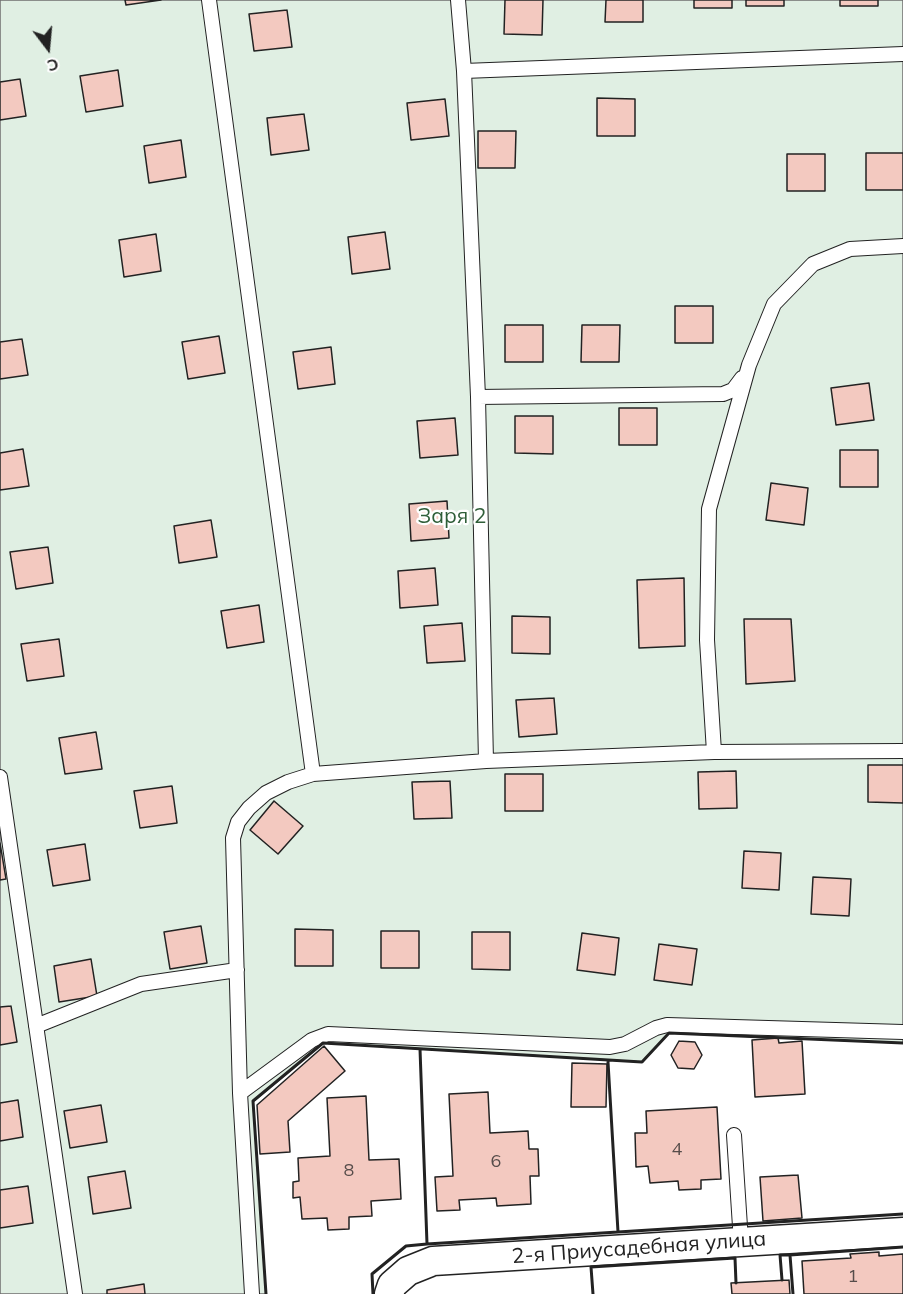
<!DOCTYPE html>
<html>
<head>
<meta charset="utf-8">
<style>
	body { margin:0 }
	#map { position:relative; width:903px; height:1294px; overflow:hidden; background:#fff; font-family:Mulish,sans-serif }
	canvas { display:block }
	.north { position:absolute; left:18px; top:18px; width:60px; height:60px; -webkit-text-stroke:4px #fff; paint-order:stroke; rotate:164deg; font-size:16px; font-weight:700; line-height:24px; text-align:center; color:#222 }
	.north::after { content:''; display:block; margin:auto; width:21px; height:27px; background:#222; clip-path:polygon(50% 0,100% 100%,50% 72%,0 100%) }
</style>
</head>
<body>
<div id="map">
<canvas width="903" height="1294"></canvas>
<div class="north">С</div>
</div>
<script>
const ctx = document.querySelector('canvas').getContext('2d');
ctx.lineJoin = 'round';
function fill(path, color) { ctx.fillStyle = color; ctx.fill(path, 'evenodd'); }
const shape = rows => new Path2D(rows.map(r => 'M' + r).join(''));
function trace(path, color, width, dash) { ctx.strokeStyle = color; ctx.lineWidth = width; ctx.lineCap = dash ? 'butt' : 'round'; ctx.setLineDash(dash || []); ctx.stroke(path); }
function label(font, color, halo, rows, align = 'center') {
  ctx.font = font + ' Mulish,sans-serif'; ctx.lineWidth = 4.5; ctx.setLineDash([]); ctx.textBaseline = 'middle'; ctx.strokeStyle = halo; ctx.fillStyle = color; for (const [text, x, y, turn = 0] of rows) {
    ctx.save(); ctx.translate(x, y); ctx.rotate((+turn || 0) * Math.PI / 180); ctx.textAlign = isNaN(turn) ? turn : align; if (halo) ctx.strokeText(text, 0, 0); ctx.fillText(text, 0, 0); ctx.restore();
  }
}
const green = shape([
	[0,0,903,0,903,1043,669,1033,642,1062,323,1043,253,1102,266,1294,0,1294,0,0]
]);
const building = shape([
	[125,0,161,0,126,5,125,0],
	[505,0,543,0,542,35,504,34,505,0],
	[606,0,643,0,643,22,605,22,606,0],
	[694,0,732,0,732,8,694,8,694,0],
	[746,0,784,0,784,6,746,6,746,0],
	[840,0,878,0,878,6,840,6,840,0],
	[287,10,292,47,254,51,249,14,287,10],
	[118,70,123,106,86,112,80,76,118,70],
	[20,79,26,116,0,120,0,82,20,79],
	[597,98,635,99,635,136,597,136,597,98],
	[445,99,449,136,411,140,407,103,445,99],
	[304,114,309,150,271,155,267,118,304,114],
	[478,131,516,131,515,168,478,168,478,131],
	[181,140,186,177,149,183,144,146,181,140],
	[866,153,903,153,903,190,866,190,866,153],
	[787,154,825,154,825,191,787,191,787,154],
	[385,232,390,269,352,274,348,237,385,232],
	[156,234,161,271,124,277,119,240,156,234],
	[675,306,713,306,713,343,675,343,675,306],
	[505,325,543,325,543,362,505,362,505,325],
	[582,325,620,325,619,362,581,362,582,325],
	[219,336,225,373,188,379,182,342,219,336],
	[22,339,28,375,0,379,0,342,22,339],
	[331,347,335,384,298,389,293,352,331,347],
	[869,383,874,420,836,425,831,388,869,383],
	[619,408,657,408,657,445,619,445,619,408],
	[515,416,553,416,553,454,515,453,515,416],
	[455,418,458,455,420,458,417,421,455,418],
	[23,449,29,486,0,490,0,453,23,449],
	[840,450,878,450,878,487,840,487,840,450],
	[771,483,808,488,804,525,766,520,771,483],
	[447,501,449,538,411,541,409,504,447,501],
	[211,520,217,557,179,563,174,526,211,520],
	[48,547,53,583,16,589,10,552,48,547],
	[435,568,438,605,400,608,398,571,435,568],
	[684,578,685,646,639,648,637,580,684,578],
	[259,605,264,642,227,648,221,611,259,605],
	[512,616,550,617,550,654,512,653,512,616],
	[744,619,791,619,795,681,746,684,744,619],
	[462,623,465,661,427,663,424,626,462,623],
	[59,639,64,676,27,681,21,644,59,639],
	[554,698,557,734,519,737,516,700,554,698],
	[96,732,102,769,65,774,59,738,96,732],
	[868,765,903,765,903,803,868,802,868,765],
	[736,771,737,808,699,809,698,772,736,771],
	[505,774,543,774,543,811,505,811,505,774],
	[450,781,452,818,414,819,412,782,450,781],
	[172,786,177,823,140,828,134,791,172,786],
	[274,801,303,826,278,854,250,830,274,801],
	[0,843,6,879,0,880,0,843],
	[85,844,90,880,53,886,47,850,85,844],
	[744,851,781,853,779,890,742,888,744,851],
	[813,877,851,879,849,916,811,914,813,877],
	[201,926,207,963,170,969,164,932,201,926],
	[295,929,333,930,333,966,295,966,295,929],
	[381,931,419,931,419,968,381,968,381,931],
	[472,932,510,932,510,970,472,969,472,932],
	[582,933,619,938,615,975,577,970,582,933],
	[659,944,697,949,692,985,654,980,659,944],
	[91,959,97,996,59,1002,54,966,91,959],
	[11,1006,17,1042,0,1045,0,1007,11,1006],
	[778,1038,779,1043,802,1041,805,1094,755,1097,752,1040,778,1038],
	[679,1041,695,1042,702,1055,694,1069,678,1068,671,1055,679,1041],
	[324,1046,345,1071,288,1121,290,1152,260,1154,257,1105,324,1046],
	[572,1063,607,1064,606,1107,571,1107,572,1063],
	[488,1092,490,1133,528,1131,529,1149,538,1149,539,1176,530,1176,531,1204,497,1206,496,1198,459,1200,460,1210,437,1211,435,1177,453,1176,449,1094,488,1092],
	[366,1096,369,1160,399,1159,401,1199,371,1201,372,1216,349,1217,349,1229,328,1230,327,1218,302,1219,300,1197,293,1198,293,1182,299,1181,298,1158,330,1156,327,1098,366,1096],
	[18,1100,23,1137,0,1141,0,1103,18,1100],
	[101,1105,107,1142,70,1148,64,1111,101,1105],
	[717,1107,721,1179,701,1180,701,1189,679,1190,678,1181,650,1183,648,1166,636,1167,635,1133,647,1133,646,1111,717,1107],
	[125,1171,131,1208,93,1214,88,1177,125,1171],
	[798,1175,802,1218,763,1221,760,1177,798,1175],
	[28,1186,33,1223,0,1228,0,1190,28,1186],
	[879,1252,879,1256,903,1254,903,1294,804,1294,802,1261,851,1258,850,1254,879,1252],
	[789,1280,790,1294,732,1294,731,1283,789,1280],
	[144,1284,145,1294,107,1294,107,1290,144,1284]
]);
const service = shape([
	[209,0,313,774],
	[458,0,464,71,478,397,486,761],
	[464,71,903,54],
	[478,397,723,394,733,390,742,378],
	[714,752,707,640,709,509,749,365,774,304,813,264,850,249,903,246],
	[0,777,75,1294],
	[36,1026,141,984,237,970],
	[240,1093,312,1040,328,1034,610,1047,625,1044,656,1028,667,1025,903,1032],
	[734,1135,741,1242],
	[252,1294,240,1093,233,838,238,822,249,808,266,793,288,782,313,774,486,761,714,752,903,751]
]);
const minor = shape([
	[389,1294,392,1285,408,1271,433,1261,903,1232]
]);
const wall = shape([
	[608,1062,618,1232,903,1214],
	[427,1244,618,1232],
	[782,1280,780,1255,790,1255],
	[266,1294,253,1101,323,1043,642,1062,669,1033,903,1043],
	[373,1294,372,1274,406,1246,427,1244,420,1049],
	[593,1294,591,1267,735,1258,736,1283],
	[793,1294,790,1255,903,1247]
]);
const numberNames = [
	["4",677,1150],
	["6",496,1162],
	["8",349,1171],
	["1",853,1277]
];
const parkNames = [
	["Заря 2",452,517]
];
const streetNames = [
	["2-я Приусадебная улица",639,1248,-4]
];
fill(green, '#e0efe3');
trace(green, '#6f6f6f', 1.5);
fill(building, '#f3c9c0');
trace(building, '#222', 1.5);
trace(service, '#222', 16);
trace(minor, '#222', 31);
trace(service, '#fff', 14);
trace(minor, '#fff', 28);
trace(wall, '#222', 3);
label('18px', '#564c4a', null, numberNames);
label('21px', '#2f5e38', '#fff', parkNames);
label('21px', '#222', '#fff', streetNames);
</script>
</body>
</html>
